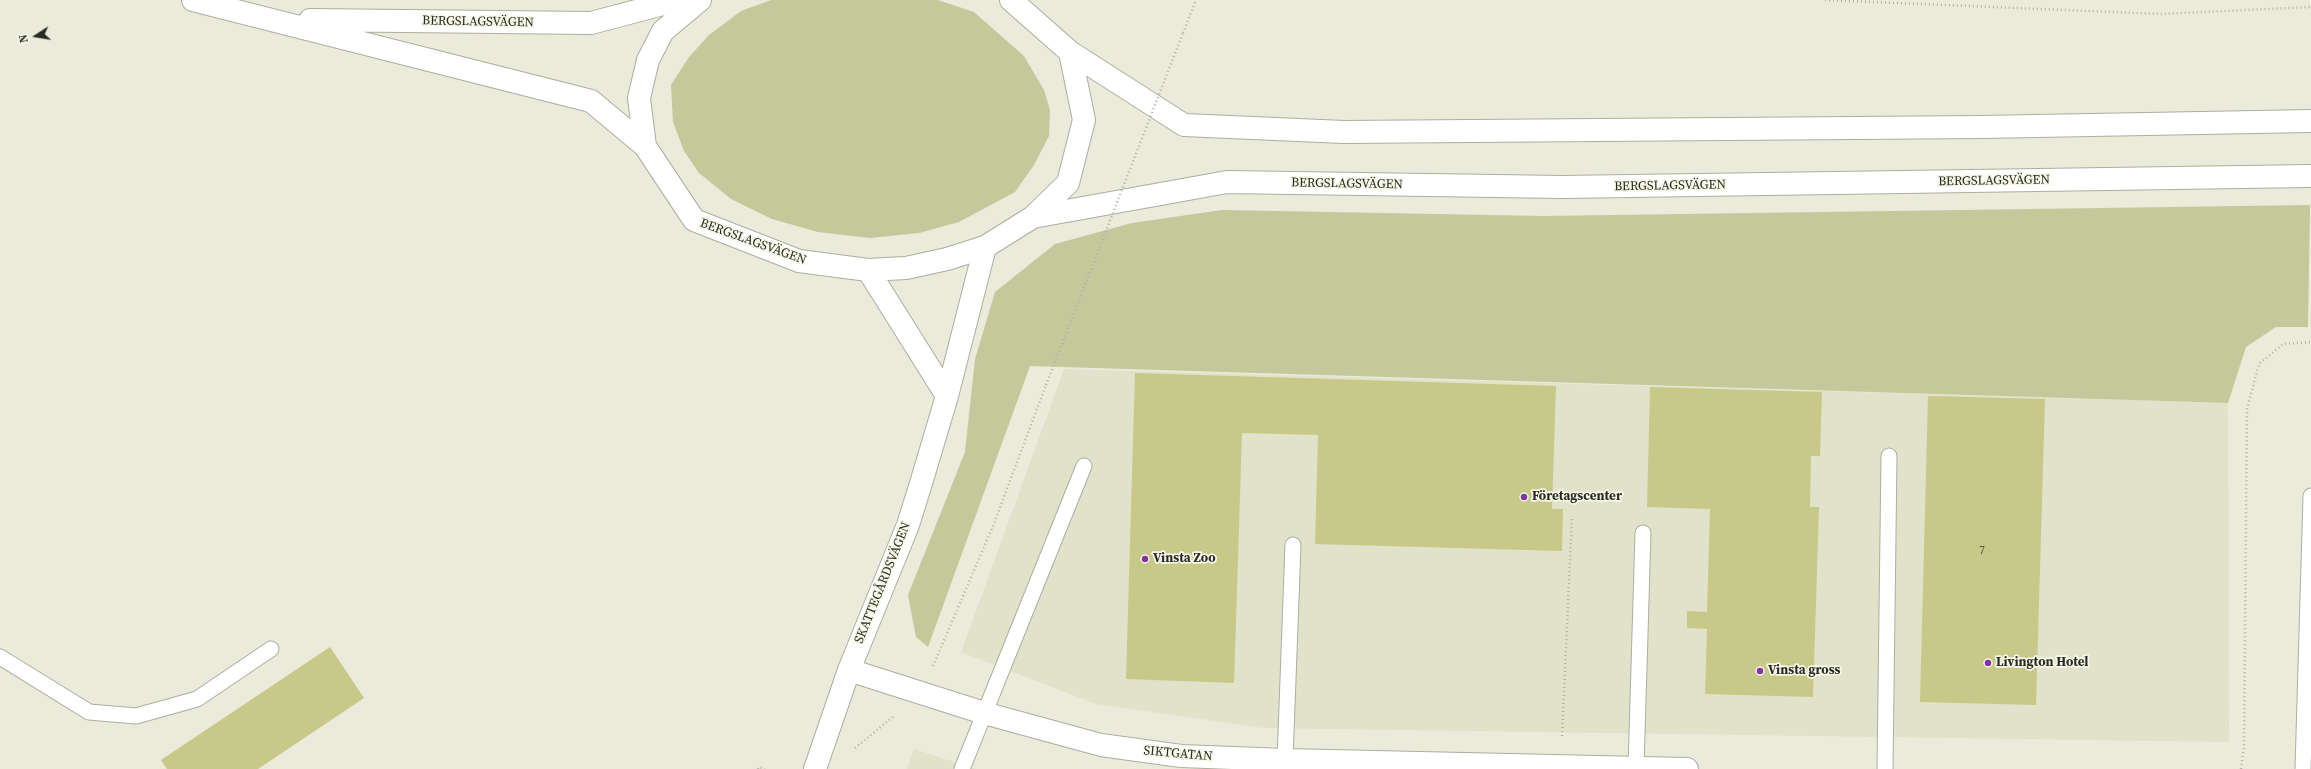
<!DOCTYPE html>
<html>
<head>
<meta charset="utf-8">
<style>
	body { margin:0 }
	#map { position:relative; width:2311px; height:769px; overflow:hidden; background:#eaebda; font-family:"Source Serif 4",serif }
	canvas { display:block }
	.north { position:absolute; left:16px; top:16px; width:40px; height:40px; -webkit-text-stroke:3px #f7f8e7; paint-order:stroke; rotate:258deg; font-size:11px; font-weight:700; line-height:16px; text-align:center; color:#2a2a24 }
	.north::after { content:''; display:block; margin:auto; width:14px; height:18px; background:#2a2a24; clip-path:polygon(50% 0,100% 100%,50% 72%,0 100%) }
</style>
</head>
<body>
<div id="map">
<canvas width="2311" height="769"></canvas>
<div class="north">N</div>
</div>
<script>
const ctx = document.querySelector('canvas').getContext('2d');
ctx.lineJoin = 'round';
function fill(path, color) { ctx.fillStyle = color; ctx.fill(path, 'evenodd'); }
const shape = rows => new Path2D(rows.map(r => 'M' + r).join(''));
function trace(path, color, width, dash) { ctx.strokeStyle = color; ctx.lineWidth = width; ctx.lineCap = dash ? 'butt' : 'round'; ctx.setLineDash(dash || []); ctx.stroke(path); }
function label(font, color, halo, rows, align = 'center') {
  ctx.font = font + ' "Source Serif 4",serif'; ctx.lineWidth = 3.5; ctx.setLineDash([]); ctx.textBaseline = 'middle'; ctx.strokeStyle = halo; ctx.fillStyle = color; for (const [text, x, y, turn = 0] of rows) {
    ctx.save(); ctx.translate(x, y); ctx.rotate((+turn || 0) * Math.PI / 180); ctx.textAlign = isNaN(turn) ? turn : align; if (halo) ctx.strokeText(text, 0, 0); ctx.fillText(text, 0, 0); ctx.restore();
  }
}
const built = shape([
	[1064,369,2228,403,2229,742,1263,728,1096,704,961,652],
	[914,749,976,769,907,769]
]);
const green = shape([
	[771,0,938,0,974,12,1024,56,1044,90,1050,110,1049,136,1034,165,1015,192,959,222,919,233,870,238,818,232,772,219,731,199,699,173,684,151,673,122,671,85,689,57,709,35,741,11],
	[2310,205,2308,327,2276,327,2246,347,2228,403,1030,366,928,647,916,637,908,595,965,452,975,359,995,292,1055,244,1132,223,1222,210,1543,216]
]);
const building = shape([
	[1135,373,1556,386,1552,509,1563,509,1562,551,1315,544,1318,435,1242,433,1234,683,1126,679],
	[1650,387,1822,392,1820,456,1811,456,1810,507,1819,507,1813,697,1705,694,1707,629,1687,628,1687,611,1707,612,1710,509,1647,507],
	[1928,396,2045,399,2036,705,1920,702],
	[330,647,364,698,258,769,167,769,161,760]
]);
const path = shape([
	[1825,0,2160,14,2311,7],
	[1183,33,1196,0],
	[933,666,993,526,1046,385],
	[1562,736,1572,516],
	[855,748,894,716],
	[758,769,759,767,765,769],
	[2241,769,2244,746,2247,409,2259,364,2283,344,2311,342]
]);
const lane = shape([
	[0,657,89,712,136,716,197,699,271,649],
	[1285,760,1293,545],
	[1636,768,1643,533],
	[962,769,1084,466],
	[1885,769,1889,456],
	[2303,769,2311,496]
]);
const street = shape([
	[849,670,984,713,1101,745,1181,756,1285,760,1687,769]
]);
const secondary = shape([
	[193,0,591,101,645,146],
	[700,0,663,31,648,60,639,98,645,146,694,220,799,261,868,270,906,268,947,259,985,247,1033,217,1068,183,1084,120,1070,52,1011,0],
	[310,20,591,23,678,0],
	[1070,52,1184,125,1344,132,1981,127,2311,121],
	[1033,217,1227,182,1562,187,2311,176],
	[868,270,947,396],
	[815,769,849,670,908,525,922,480,947,396,985,247]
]);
const pathBridge = shape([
	[1046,385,1183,33]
]);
const markers = [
	[1524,497,4,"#8233a3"],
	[1145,559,4,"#8233a3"],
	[1988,663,4,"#8233a3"],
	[1760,671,4,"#8233a3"]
];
const numberNames = [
	["7",1982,551]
];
const streetNames = [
	["BERGSLAGSVÄGEN",478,22,1],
	["BERGSLAGSVÄGEN",1994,181,-1],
	["BERGSLAGSVÄGEN",1347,184,1],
	["BERGSLAGSVÄGEN",1670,186,-1],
	["BERGSLAGSVÄGEN",753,242,20],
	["SKATTEGÅRDSVÄGEN",883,583,-68],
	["SIKTGATAN",1178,754,5]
];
const poiNames = [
	["Företagscenter",1532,497],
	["Vinsta Zoo",1153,559],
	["Livington Hotel",1996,663],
	["Vinsta gross",1768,671]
];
fill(built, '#e0e2c9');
fill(green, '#c5c89a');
fill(building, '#c6c988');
trace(lane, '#adae9e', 17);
trace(street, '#adae9e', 24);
trace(secondary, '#adae9e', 24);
trace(path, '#b0b1a3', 2.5, [1, 3]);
trace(lane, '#fff', 15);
trace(street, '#fff', 22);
trace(secondary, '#fff', 22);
trace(pathBridge, '#b0b1a3', 2.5, [1, 3]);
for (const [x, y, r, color] of markers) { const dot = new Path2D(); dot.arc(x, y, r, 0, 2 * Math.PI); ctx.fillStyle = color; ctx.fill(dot); trace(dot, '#f7f8e7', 1.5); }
label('11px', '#51523d', null, numberNames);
label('13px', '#2a2a24', '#f7f8e7', streetNames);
label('bold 13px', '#2a2a24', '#f7f8e7', poiNames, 'left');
</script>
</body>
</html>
